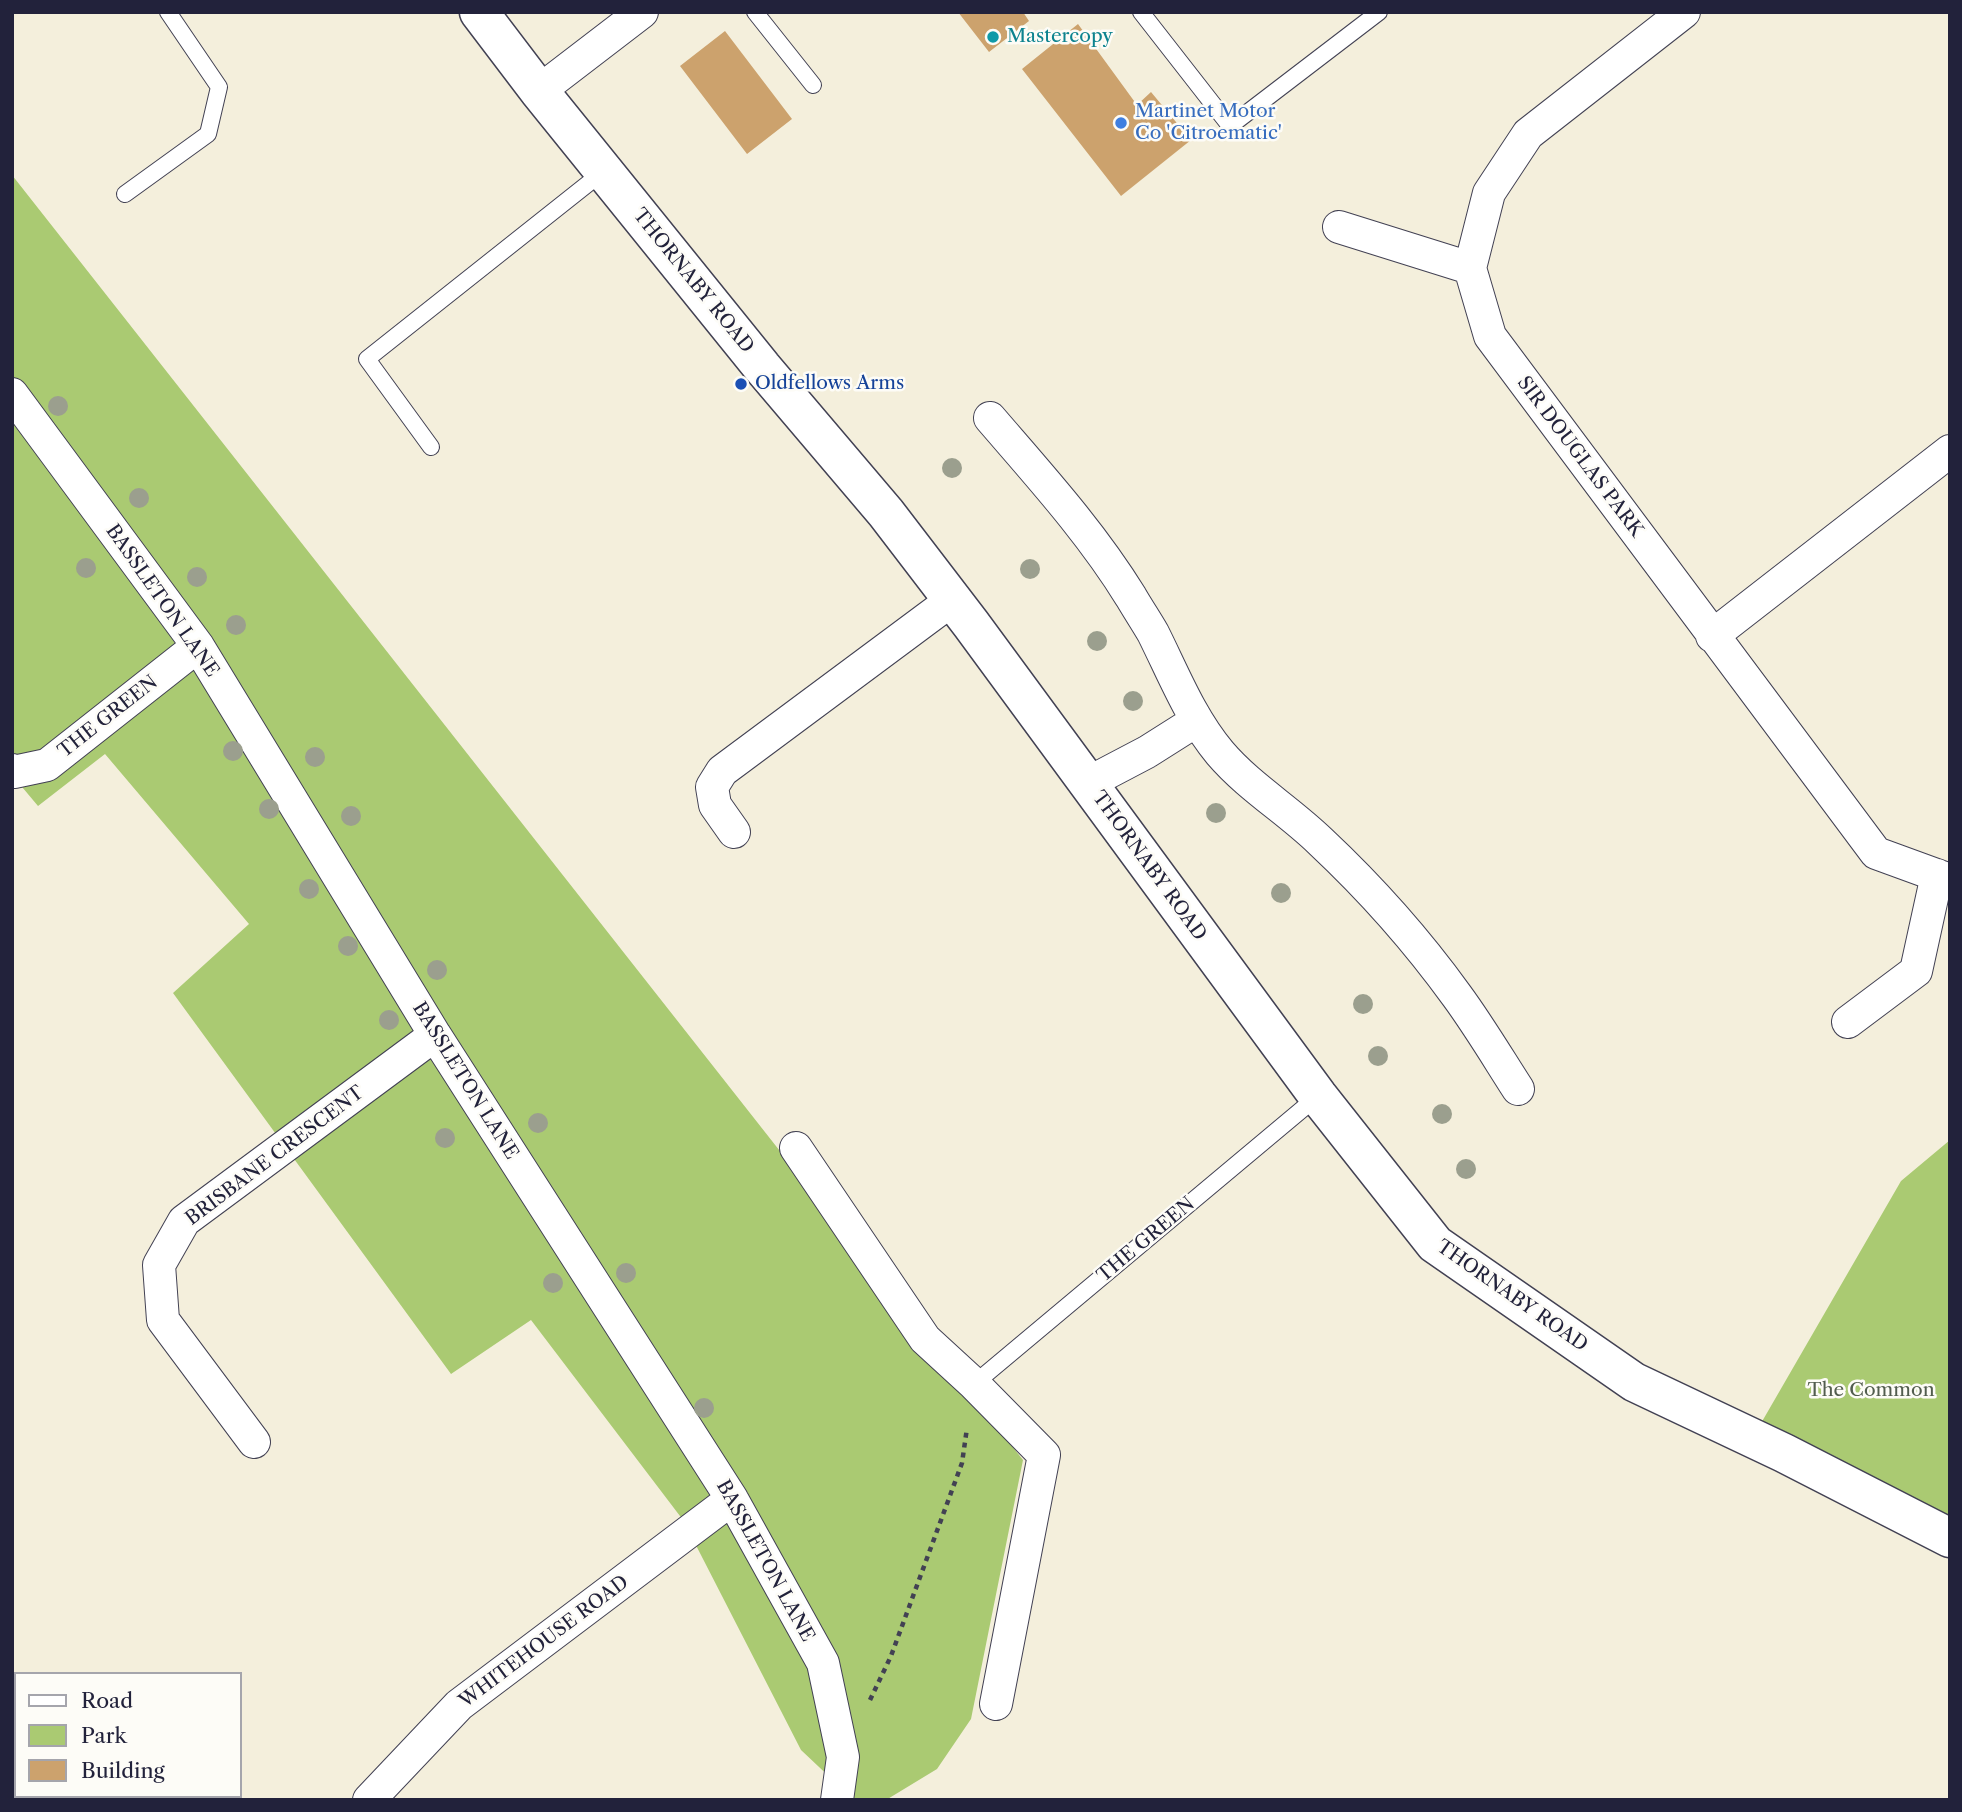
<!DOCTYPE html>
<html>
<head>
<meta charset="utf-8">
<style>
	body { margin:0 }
	#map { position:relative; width:1962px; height:1812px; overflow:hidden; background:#f4efdc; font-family:"Libre Caslon Text",serif }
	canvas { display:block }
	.frame { position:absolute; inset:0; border:14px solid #22223b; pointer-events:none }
	.legend { position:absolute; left:14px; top:1672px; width:228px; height:126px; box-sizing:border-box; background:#fdfcf7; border:2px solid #a5a5ac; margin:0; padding:9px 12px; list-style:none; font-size:21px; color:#22223b }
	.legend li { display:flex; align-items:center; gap:14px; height:35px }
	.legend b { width:35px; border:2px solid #a5a5ac }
</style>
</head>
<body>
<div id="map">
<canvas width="1962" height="1812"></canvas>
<div class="frame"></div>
<ul class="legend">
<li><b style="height:9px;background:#fff"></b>Road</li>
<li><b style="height:19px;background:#aaca72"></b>Park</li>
<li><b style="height:19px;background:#cca26d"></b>Building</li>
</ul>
</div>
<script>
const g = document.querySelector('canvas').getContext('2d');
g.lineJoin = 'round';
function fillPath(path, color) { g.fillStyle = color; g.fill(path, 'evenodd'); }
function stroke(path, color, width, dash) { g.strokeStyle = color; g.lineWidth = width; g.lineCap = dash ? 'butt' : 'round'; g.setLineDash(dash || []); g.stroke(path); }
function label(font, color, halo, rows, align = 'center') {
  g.font = font + ' "Libre Caslon Text",serif'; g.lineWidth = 5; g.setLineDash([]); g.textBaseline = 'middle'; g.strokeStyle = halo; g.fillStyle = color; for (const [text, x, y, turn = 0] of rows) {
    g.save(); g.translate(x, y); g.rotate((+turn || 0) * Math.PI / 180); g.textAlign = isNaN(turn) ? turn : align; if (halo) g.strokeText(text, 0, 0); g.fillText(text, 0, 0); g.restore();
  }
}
fillPath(new Path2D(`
	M12,175l1011,1285 -52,259 -34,50 -51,31h-32l-53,-50 -118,-230 -152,-200 -80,54 -278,-381 76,-69 -144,-170 -67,52 -26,-31z
	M1950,1140v376l-190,-91 141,-244z`), '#aaca72');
fillPath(new Path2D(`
	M12,1698l4,4v94h99l-1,4h-102z`), '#87ae64');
fillPath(new Path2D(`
	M958,12h65l6,9 -40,31z
	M1078,24l59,81 14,-13 40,48 -70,56 -99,-127z
	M725,31l67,88 -45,35 -67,-88z`), '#cca26d');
const service = new Path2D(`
	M755,12l58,73
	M1141,12l89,114 149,-114
	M125,194l83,-60 11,-47 -51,-75
	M431,447l-64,-88 237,-188
	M974,1384l344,-288`);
const minor = new Path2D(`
	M1684,12l-156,122 -39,59 -19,75 20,68 386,517 74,27
	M539,91l103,-79
	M1339,227l131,41
	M12,394l186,252 237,389 297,464 91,164 20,94 -6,43
	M990,418c49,57 101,114 141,179 7,12 15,24 22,36 21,42 37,84 67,120 29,34 68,57 100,88 48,45 98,101 137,155 22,30 41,62 61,93
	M1712,636l238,-185
	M12,770l2,2 33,-7 151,-119
	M1088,783l59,-31 49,-31
	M734,832l-19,-27 -3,-18 10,-16 230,-171
	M1848,1022l68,-51 21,-96
	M796,1148l129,191 49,45 70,71 -48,249
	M254,1442l-91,-122 -4,-55 25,-44 251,-186
	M369,1800l90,-95 273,-206`);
const tertiary = new Path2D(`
	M479,12l60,79 223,276 124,146 85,111 347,472 117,148 199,138 150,71 166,85`);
stroke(service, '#424153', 18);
stroke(minor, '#424153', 34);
stroke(tertiary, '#424153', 41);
stroke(new Path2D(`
	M870,1700l21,-44 71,-193 5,-35`), '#424153', 4.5, [5, 5]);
stroke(service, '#fff', 16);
stroke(minor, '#fff', 32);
stroke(tertiary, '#fff', 38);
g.fillStyle = '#9b9f8e';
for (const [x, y] of [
	[58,406],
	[952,468],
	[139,498],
	[86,568],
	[1030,569],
	[197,577],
	[236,625],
	[1097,641],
	[1133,701],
	[233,751],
	[315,757],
	[269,809],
	[1216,813],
	[351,816],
	[309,889],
	[1281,893],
	[348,946],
	[437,970],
	[1363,1004],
	[389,1020],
	[1378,1056],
	[1442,1114],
	[538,1123],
	[445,1138],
	[1466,1169],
	[626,1273],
	[553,1283],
	[704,1408]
]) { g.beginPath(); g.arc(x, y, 10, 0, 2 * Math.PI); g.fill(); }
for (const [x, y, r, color] of [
	[993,37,7,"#0f9aa8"],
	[1121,123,7,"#3f7fe0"],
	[741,384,7,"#1a4fb4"]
]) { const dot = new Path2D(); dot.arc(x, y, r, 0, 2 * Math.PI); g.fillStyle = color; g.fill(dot); stroke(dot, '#fdfcf7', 2.5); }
label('19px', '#0d838f', '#fdfcf7', [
	["Mastercopy",1007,37]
], 'left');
label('19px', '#366cbe', '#fdfcf7', [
	["Martinet Motor",1135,112],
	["Co 'Citroematic'",1135,134]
], 'left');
label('19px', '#22223b', '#fdfcf7', [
	["THORNABY ROAD",693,281,51],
	["SIR DOUGLAS PARK",1580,457,53],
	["BASSLETON LANE",162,601,55],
	["THE GREEN",108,717,-38],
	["THORNABY ROAD",1149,866,54],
	["BASSLETON LANE",465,1081,58],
	["BRISBANE CRESCENT",275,1156,-37],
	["THE GREEN",1146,1240,-40],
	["THORNABY ROAD",1512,1296,35],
	["BASSLETON LANE",765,1561,61],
	["WHITEHOUSE ROAD",544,1642,-37]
]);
label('19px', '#164399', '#fdfcf7', [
	["Oldfellows Arms",755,384]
], 'left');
label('19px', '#525d4e', '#fdfcf7', [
	["The Common",1871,1391]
]);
</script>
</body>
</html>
